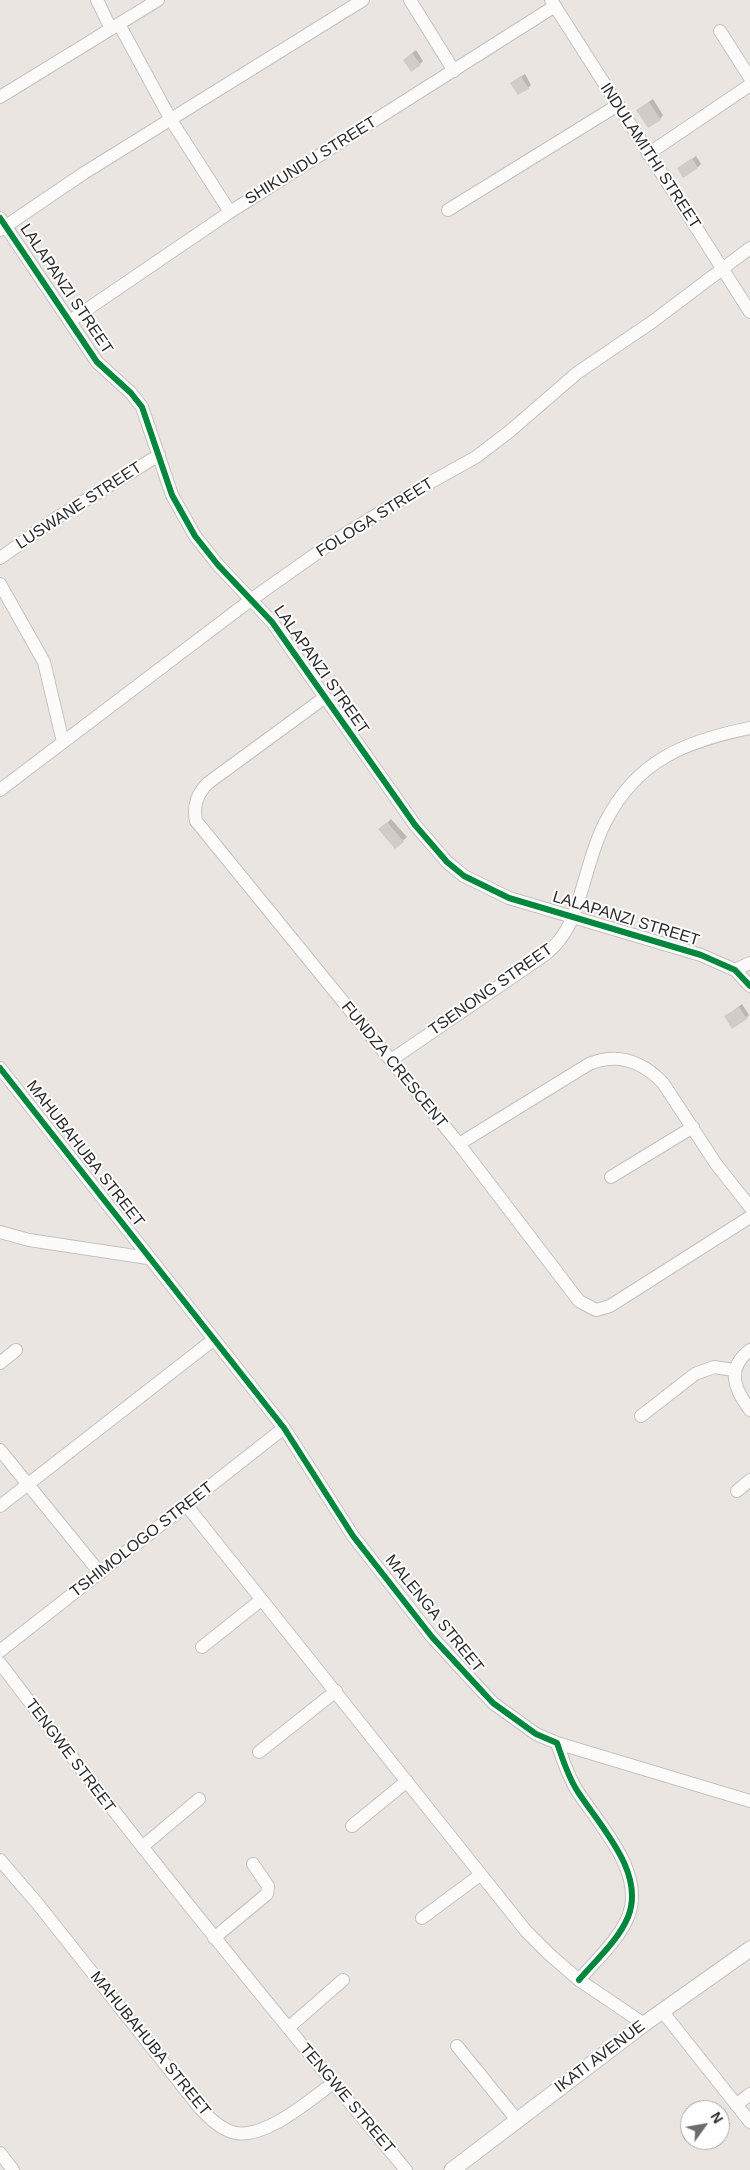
<!DOCTYPE html>
<html>
<head>
<meta charset="utf-8">
<style>
	body { margin:0 }
	#map { position:relative; width:750px; height:2170px; overflow:hidden; background:#eae5e0; font-family:Helvetica,sans-serif }
	canvas { display:block }
	.north { position:absolute; left:680px; top:2100px; width:50px; height:50px; box-sizing:border-box; background:#fff; border:1px solid #aaa; border-radius:50%; rotate:58deg; font-size:14px; font-weight:700; line-height:20px; text-align:center; color:#2b2b2b }
	.north::after { content:''; display:block; margin:auto; width:18px; height:22px; background:#6e6c6a; clip-path:polygon(50% 0,100% 100%,50% 72%,0 100%) }
</style>
</head>
<body>
<div id="map">
<canvas width="750" height="2170"></canvas>
<div class="north">N</div>
</div>
<script>
const g = document.querySelector('canvas').getContext('2d');
g.lineJoin = 'round';
function fillPath(path, color) { g.fillStyle = color; g.fill(path, 'evenodd'); }
function stroke(path, color, width, dash) { g.strokeStyle = color; g.lineWidth = width; g.lineCap = dash ? 'butt' : 'round'; g.setLineDash(dash || []); g.stroke(path); }
function label(font, color, halo, rows, align = 'center') {
  g.font = font + ' Helvetica,sans-serif'; g.lineWidth = 4; g.setLineDash([]); g.textBaseline = 'middle'; g.strokeStyle = halo; g.fillStyle = color; for (const [text, x, y, turn = 0] of rows) {
    g.save(); g.translate(x, y); g.rotate((+turn || 0) * Math.PI / 180); g.textAlign = isNaN(turn) ? turn : align; if (halo) g.strokeText(text, 0, 0); g.fillText(text, 0, 0); g.restore();
  }
}
fillPath(new Path2D(`
	M416,50l7,11 -3,3 -16,-4z
	M525,74l6,11 -3,3 -13,-8z
	M653,99l10,16 -3,4 -23,-9z
	M696,156l5,8 -3,3 -19,1z
	M391,819l16,18 -12,11 -15,-18z
	M742,1004l7,11 -3,3 -20,-2z`), '#0003');
fillPath(new Path2D(`
	M412,53l9,12 -10,7 -8,-12z
	M521,76l8,13 -11,6 -8,-12z
	M649,102l12,18 -13,8 -12,-18z
	M692,158l6,10 -15,10 -6,-10z
	M387,822l17,20 -9,7 -17,-20z
	M739,1007l8,12 -15,10 -8,-13z`), '#d0cdc9');
const minor = new Path2D(`
	M97,0l14,29
	M410,0l44,71
	M551,0l199,312
	M119,24l52,96 59,92
	M720,31l30,47
	M0,97l158,-97
	M648,154l102,-69
	M448,210l170,-105
	M0,218l97,144 34,31 11,14 30,88 23,41 23,29 54,57 143,203 32,37 17,14 45,22 192,57 34,15 15,16
	M0,230l84,-57 279,-173
	M70,321l160,-109 325,-206
	M0,558l55,-39 104,-64
	M0,584l44,78 19,80
	M324,698l-116,85c-11,11 -15,22 -12,38l263,323 120,157 17,9 14,-4 140,-89
	M0,790l252,-191 82,-58 81,-50 61,-34 34,-26 67,-58 75,-51 98,-74
	M735,970l15,-7
	M391,1060l155,-106c25,-21 30,-45 39,-75 6,-20 11,-40 21,-58 31,-61 80,-80 144,-93
	M0,1068l284,360 69,108 79,101 61,66 43,31 21,9c6,17 11,34 21,49 22,34 68,81 50,125 -10,24 -33,44 -49,63
	M459,1144l130,-80c29,-12 53,-3 74,19l53,81 34,43
	M611,1177l82,-50
	M0,1232l29,8 119,18
	M750,1350c-24,18 -16,39 0,60
	M0,1363l16,-13
	M641,1416l54,-42 19,-7 20,3
	M0,1450l100,123
	M737,1491l13,-11
	M0,1506l213,-166
	M187,1506l339,425 23,23 30,26 65,44
	M202,1647l59,-47
	M0,1651l284,-223
	M0,1663c131,173 267,341 406,507
	M557,1743l193,58
	M259,1752l77,-61
	M352,1826l55,-45
	M142,1847l57,-48
	M0,1860l37,43 162,204c9,10 20,21 33,25 30,10 78,-32 101,-49
	M422,1918l58,-43
	M214,1938l53,-44 1,-8 -15,-22
	M662,2011l88,111
	M288,2028l55,-48
	M457,2046l60,74
	M736,2105l14,-11
	M0,2153l13,17`);
const tertiary = new Path2D(`
	M452,2170l192,-146 106,-75`);
stroke(minor, '#c3c2c2', 14);
stroke(tertiary, '#c3c2c2', 17);
stroke(minor, '#fcfbfa', 12);
stroke(tertiary, '#fcfbfa', 15);
stroke(new Path2D(`
	M0,218l97,144 34,31 11,14 30,88 23,41 23,29 54,57 143,203 32,37 17,14 45,22 192,57 34,15 15,16
	M0,1068l284,360 69,108 79,101 61,66 43,31 21,9c6,17 11,34 21,49 22,34 68,81 50,125 -10,24 -33,44 -49,63`), '#00873e', 6);
label('16px', '#2b2b2b', '#fff', [
	["INDULAMITHI STREET",650,156,57],
	["SHIKUNDU STREET",311,161,-32],
	["LALAPANZI STREET",66,289,56],
	["LUSWANE STREET",79,506,-33],
	["FOLOGA STREET",375,518,-32],
	["LALAPANZI STREET",321,670,55],
	["LALAPANZI STREET",626,919,17],
	["TSENONG STREET",491,990,-35],
	["FUNDZA CRESCENT",394,1065,51],
	["MAHUBAHUBA STREET",85,1154,52],
	["TSHIMOLOGO STREET",142,1540,-38],
	["MALENGA STREET",434,1614,51],
	["TENGWE STREET",70,1756,53],
	["MAHUBAHUBA STREET",150,2044,51],
	["IKATI AVENUE",600,2057,-37],
	["TENGWE STREET",347,2099,50]
]);
</script>
</body>
</html>
